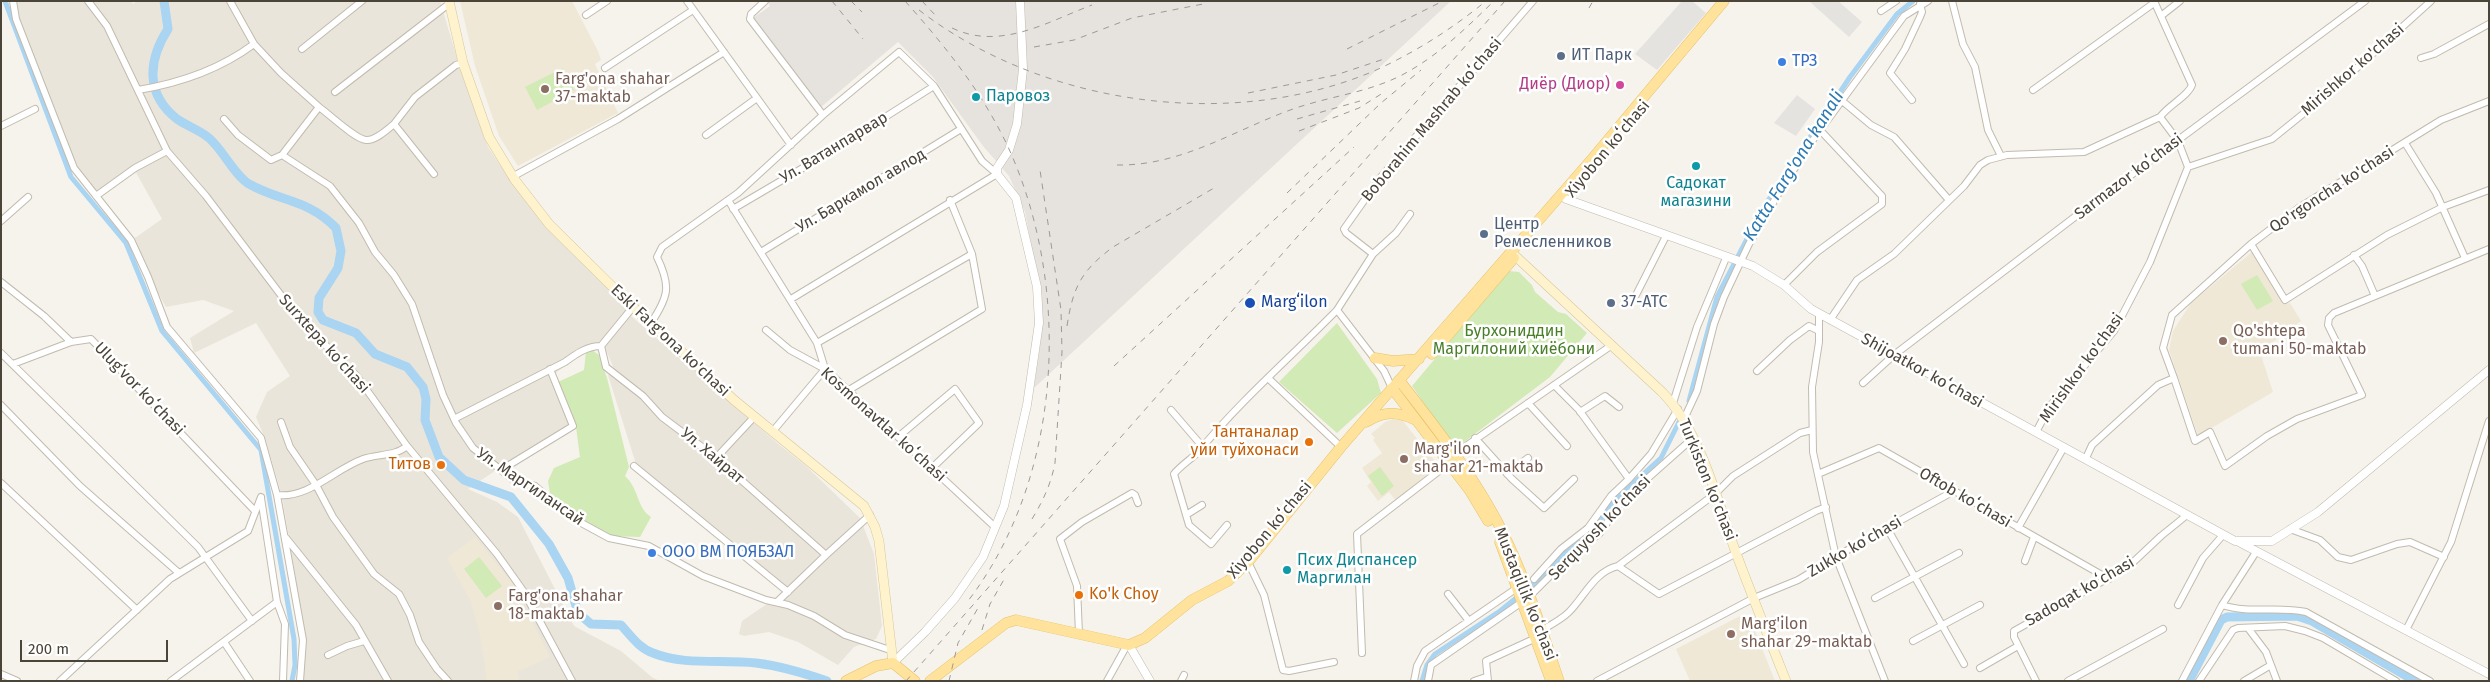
<!DOCTYPE html>
<html>
<head>
<meta charset="utf-8">
<style>
	body { margin:0 }
	#map { position:relative; width:2490px; height:682px; overflow:hidden; background:#f6f3ec; font-family:"Fira Sans",sans-serif }
	canvas { display:block }
	.frame { position:absolute; inset:0; border:2px solid #4b4439; pointer-events:none }
	.scale { position:absolute; left:20px; top:640px; width:148px; height:22px; box-sizing:border-box; border:2px solid #4b4439; border-top:0; padding-left:6px; font-size:15px; line-height:18px; white-space:nowrap; color:#4b4439; -webkit-text-stroke:4px #fff; paint-order:stroke }
</style>
</head>
<body>
<div id="map">
<canvas width="2490" height="682"></canvas>
<div class="frame"></div>
<div class="scale">200 m</div>
</div>
<script>
const g = document.querySelector('canvas').getContext('2d');
g.lineJoin = 'round';
function fillPath(path, color) { g.fillStyle = color; g.fill(path, 'evenodd'); }
function stroke(path, color, width, dash) { g.strokeStyle = color; g.lineWidth = width; g.lineCap = dash ? 'butt' : 'round'; g.setLineDash(dash || []); g.stroke(path); }
function label(font, color, halo, rows, align = 'center') {
  g.font = font + ' "Fira Sans",sans-serif'; g.lineWidth = 5; g.setLineDash([]); g.textBaseline = 'middle'; g.strokeStyle = halo; g.fillStyle = color; for (const [text, x, y, turn = 0] of rows) {
    g.save(); g.translate(x, y); g.rotate((+turn || 0) * Math.PI / 180); g.textAlign = isNaN(turn) ? turn : align; if (halo) g.strokeText(text, 0, 0); g.fillText(text, 0, 0); g.restore();
  }
}
fillPath(new Path2D(`
	M15,1h117l1,3 4,-3h303l20,67 28,79 6,9 19,27 116,124 -21,28 -54,39 21,53 -71,38 -36,24 29,13 21,15 56,109 47,25 32,27 7,3h-356l-8,-101 -14,-84 -16,-55 -10,-24 11,-25 23,-16 -34,-53 -62,30 -4,-15 44,-27 -31,-11 -37,7 -21,-37 -13,-30 30,-21 -28,-50 -37,28 -21,-32 -60,-147z
	M630,315l147,128 29,23 54,52 14,36 8,72 -6,13 -22,8 -16,18 -40,-23 -29,-10 -25,4 -5,-2 3,-13 44,-30 -61,-56 -89,-65 -1,-9 -27,-86 6,-6 -10,-24z`), '#eae5da');
fillPath(new Path2D(`
	M767,1h684l-417,387 6,-41 2,-46 -17,-89 -16,-36 -26,-30 -50,-69 -35,-35 -77,65 -68,-89 17,-12z`), '#e6e2dd');
fillPath(new Path2D(`
	M460,1h112l26,50 3,9 -6,4 23,49 -100,53 -19,-30 -24,-70z
	M2253,251l33,53 4,-1 11,18 -41,31 13,40 -75,44 -29,-86 4,-19 18,-28z
	M1394,419l9,2 35,44 -42,36 -7,-9 -11,9 -11,-15 4,-4 -9,-14 20,-15 -9,-13 2,-2 -4,-4 14,-12z
	M475,537l39,48 36,72 -33,15 3,9h-33l-7,-46 -9,-33 -24,-44z
	M1744,614l2,5 4,-1 25,63h-85l-14,-32z`), '#efe8d6');
fillPath(new Path2D(`
	M563,68l11,22 -37,20 -12,-23z
	M1509,271l10,1 13,13 3,7 23,20 8,2 21,19 -37,44 -95,72 -43,-63z
	M2257,275l16,26 -16,9 -16,-26z
	M1337,323l40,56 4,14 -44,40 -58,-51z
	M592,350l7,5 8,23 22,89 -4,9c15,14 11,31 26,41l-11,20 -29,-1 -33,-17 -28,-25 -2,-13 6,-13 26,-11 -4,-30 -18,-45 26,-12 2,-19z
	M1380,467l14,19 -12,10 -14,-20z
	M479,557l23,29 -16,12 -22,-29z`), '#d2eab5');
fillPath(new Path2D(`
	M1682,1h10l14,12 -49,57 -22,-16z
	M1809,1h29l24,21 -13,15z
	M1797,95l18,14 -19,27 -22,-13z`), '#e5e3e0');
stroke(new Path2D(`
	M5,1l66,176 55,66 36,88 99,119 33,189 1,26 -3,16
	M1689,401l28,-104 45,-87 88,-133 47,-63 16,-13
	M1527,590l35,-34 26,-20 29,-38 44,-40 20,-40
	M1422,681l5,-16 8,-11 65,-43 20,-16`), '#a9d4f2', 5);
stroke(new Path2D(`
	M164,1l4,28c-20,31 -23,65 9,90 10,7 23,11 32,19 14,12 26,38 40,46 32,18 59,15 87,44l5,23 -3,17 -19,30 -1,14 5,8 33,13 19,21 32,13 16,20 3,12 -1,21 14,37 25,23 47,17 38,47 19,34 10,35 13,11 30,1c10,11 18,23 32,28 32,13 69,6 103,10 24,3 48,10 71,18
	M2189,681l32,-61 6,-3 70,-1 15,5 103,60`), '#a9d4f2', 9);
const minor = new Path2D(`
	M13,1l3,18 58,149 57,72 17,37 19,50 94,111 16,57 26,145 -3,41
	M88,1l19,25 60,125 39,45 93,123 57,56 51,71 90,108 27,38 48,89
	M230,1l24,43 27,29 38,34
	M687,1l104,144
	M765,1l-14,13 -1,5 73,96
	M1952,1l11,43 12,23 13,63 13,26
	M2154,1l38,84c-4,11 -23,20 -32,32
	M1881,11l15,-10
	M586,15l21,-14
	M2161,16l19,-15
	M302,49l60,-48
	M2421,58l13,-4 55,-30
	M605,68l88,-58
	M138,90c43,-7 81,-20 116,-46
	M2033,90l121,-87
	M335,92l115,-89
	M1841,100l30,25 23,12 55,63
	M1912,100l-22,-27 15,-24 15,-32 2,-5 -2,-8
	M224,119l14,16 33,25 11,-5 37,-48c10,7 36,32 47,33 9,1 21,-10 28,-16
	M1,126l34,-17
	M706,135l51,-37
	M2405,143l31,50 29,65
	M282,155l48,31 29,37 16,29 19,23 18,29 31,91 13,28 17,25 42,33 20,5 39,33 35,19 40,8 54,30 63,24 22,5 26,11 31,19 45,15
	M2188,167l84,-28 57,-46 102,-92
	M434,174l-40,-50 21,-27 41,-32 7,-2
	M512,177l106,-58 106,-67
	M96,196l39,-28 32,-17
	M728,200l89,143 8,26 -52,62
	M733,209l102,-60 99,-63
	M1,221l27,-24
	M2251,244l34,56 102,-65 56,-28 46,-17
	M761,252l200,-123
	M1373,254l23,-21 14,-19
	M2354,255l8,11 13,30
	M1,282l43,34 27,26
	M1784,285l33,-33 65,-48v-8l-62,-66
	M1636,295l30,-59
	M633,307l-32,39 5,21 37,29 19,21 52,39 112,99 44,-40
	M1337,310l36,-56 -27,-21 -2,-4 36,-51 153,-177
	M1819,314v28l-7,45 1,65 23,105 49,124
	M1830,320l27,-40 37,-26 70,-68 16,-21 8,-5 19,-5 77,-3 76,-35 18,24 10,26 -38,95 -36,69 -64,75 -14,26
	M651,323c18,-27 20,-37 6,-66l5,-10 76,-54 85,-78 76,-63 35,34 48,75 15,13 -206,125
	M766,330l24,20 35,19 170,158
	M817,343l155,-89
	M1,353l197,194 54,74
	M13,364l58,-22 20,-3 164,172
	M1757,371l33,-31 19,-14 10,5
	M2174,378l21,63 15,-9 15,34 42,-30 30,-17 65,-24 -34,-70 1,-7 5,-5 155,-64
	M1269,379l72,68
	M1863,383l31,-28 186,-142 285,-212
	M1554,385l25,25 50,69 22,-25 27,-45
	M849,390l133,-81 -10,-55 -22,-54
	M1528,403l39,43
	M1673,403l24,-76 29,-69
	M1,405l79,81 99,87
	M1171,410l31,36
	M1580,412l25,-16 14,11
	M454,419l111,-57c11,-8 22,-16 36,-16
	M1684,419l13,-28 17,-67 10,-27 25,-53 28,-48 33,-52 94,-128 24,-15
	M281,422l9,25 26,38 17,32 41,57 25,20 11,21 9,27 18,27 11,12
	M898,437l57,-48 24,34 -48,46
	M1475,438l37,41 32,29 30,-29
	M1453,455l159,-110
	M716,458l39,-42
	M2086,458l6,-13 66,-60 16,-7 -11,-30 9,-33 79,-71 49,-37 141,-87 48,-19
	M634,466l154,126
	M501,470l72,-44 -23,-57
	M1507,474l21,-16
	M1818,474l61,-26 230,131
	M1,483l136,127
	M277,495c31,4 58,-26 86,-36 14,-5 33,-3 44,-13
	M261,498l16,104 8,22 -2,57
	M1186,515l16,-10
	M1227,525l-16,19 -22,-19 -15,-51c7,-9 18,-15 26,-24 41,-50 91,-93 137,-140l47,61 8,17
	M1887,528l77,136
	M2018,528l46,-81
	M2290,529l30,11 18,17 13,3 46,-16 13,-2 34,15
	M286,538l70,87 32,56
	M2025,561l9,-24
	M1248,562l16,33 19,75 6,1 45,-9
	M1618,566l97,-72 18,-18 67,-43 12,-3
	M1534,579l27,-30 27,-21 23,-32 18,-17
	M1448,594l21,27
	M1529,597l43,-43 28,-21 21,-31 72,-64
	M1875,598l84,-45
	M778,601l48,-46
	M2178,605l25,-47 20,-23
	M2222,605c27,9 56,1 84,7l124,69
	M2248,628l18,24 11,29
	M1542,630c9,-5 20,-11 27,-18 15,-15 26,-41 49,-46l41,28 157,-83 10,-4
	M2406,630l45,-88 38,-121
	M1079,634l-2,-48 -17,-47 22,-17 50,-29 3,2 3,8
	M1913,641l67,-36
	M224,642l26,39
	M1362,653l-5,-119 91,-70
	M328,655l19,-9 17,-5
	M1980,668l38,-22
	M1,674l16,7
	M60,681l110,-102 78,-48 13,-34
	M171,681l106,-79
	M1107,681l20,-36
	M1181,681l3,-6
	M1414,681l3,-15 8,-15 92,-63
	M1428,681l3,-16 91,-63
	M1474,681l12,-4
	M1488,681l-2,-20 50,-23
	M1597,681l157,-83 44,-18 63,-38 93,-51
	M2036,681l-22,-44v-6l114,-64 33,-31 26,-21
	M2068,681l95,-52
	M2182,681l40,-76 34,-53
	M2199,681l34,-51 5,-2 47,-2 20,5 18,7 73,43
	M2244,681l27,-16`);
const tertiary = new Path2D(`
	M1566,199l187,67 31,19 27,24 424,232h37l46,-29 171,-142
	M2237,541l252,133
	M1129,645l21,36
	M893,663l32,-31 30,-34 28,-41 21,-51 23,-101 12,-82 -2,-36 -21,-89 -19,-24v-6l12,-18 8,-26 6,-55 -3,-68`);
const secondary = new Path2D(`
	M449,1l14,62 26,74 26,43 34,44 84,83 101,93 130,106 11,21 4,14 14,122
	M1511,252l151,140c39,40 55,108 74,161 16,43 33,85 50,128`);
const primary = new Path2D(`
	M1432,354l82,-96
	M1375,358l18,3 26,-2
	M1399,380c36,46 77,99 103,151 24,48 40,100 57,150
	M1392,388l78,103 18,30
	M1366,422c18,-11 31,-11 50,-2
	M1500,542l51,139
	M846,681l30,-15 17,-3 22,18
	M930,681l76,-58 10,-3 113,25 16,-7 47,-38 36,-19 20,-19 93,-115 251,-288 132,-158`);
stroke(minor, '#c2bbae', 8);
stroke(tertiary, '#c2bbae', 9);
stroke(secondary, '#d6c79b', 10);
stroke(primary, '#e6c16a', 11);
stroke(minor, '#fff', 6);
stroke(tertiary, '#fff', 8);
stroke(secondary, '#fff3cd', 9);
stroke(primary, '#ffe39c', 10);
stroke(new Path2D(`
	M832,1l31,38
	M851,1l11,11
	M905,1c41,46 78,92 104,148 63,140 54,328 -41,452
	M922,1l15,16
	M1589,8l4,-7
	M919,10c123,95 311,122 455,61 40,-18 78,-42 112,-70
	M952,28c48,23 95,-6 140,-23
	M1034,47l40,-7 58,-22 71,-14
	M1347,49l96,-48
	M1248,93l88,-18 48,-16
	M1297,119l63,-18
	M1299,131l60,-23 27,-17
	M1117,165c65,1 117,-35 176,-56 37,-13 74,-16 109,-34 36,-19 63,-46 92,-74
	M1287,193l94,-90 40,-33
	M1067,326c6,-39 14,-55 46,-79l101,-59
	M1114,366l240,-219
	M1032,519c11,-18 19,-35 23,-56l7,-111 -1,-42 -21,-140
	M982,630l8,-26 16,-28
	M906,681l599,-680
	M949,681l9,-38 20,-35`), '#9a9a9a', 1, [6, 6]);
for (const [x, y, r, color] of [
	[1561,56,5,"#5c6f8a"],
	[1782,62,5,"#3f7fe0"],
	[1620,85,5,"#d1479c"],
	[545,89,5,"#8d6e63"],
	[976,97,5,"#0f9aa8"],
	[1696,166,5,"#0f9aa8"],
	[1484,234,5,"#5c6f8a"],
	[1250,303,6,"#1a4fb4"],
	[1611,303,5,"#5c6f8a"],
	[2223,341,5,"#8d6e63"],
	[1309,442,5,"#e8710a"],
	[1404,459,5,"#8d6e63"],
	[441,465,5,"#e8710a"],
	[652,553,5,"#3f7fe0"],
	[1287,570,5,"#0f9aa8"],
	[1079,595,5,"#e8710a"],
	[498,606,5,"#8d6e63"],
	[1731,634,5,"#8d6e63"]
]) { const dot = new Path2D(); dot.arc(x, y, r, 0, 2 * Math.PI); g.fillStyle = color; g.fill(dot); stroke(dot, '#fff', 2); }
label('16px', '#4e5e75', '#fff', [
	["ИТ Парк",1571,56],
	["Центр",1494,225],
	["Ремесленников",1494,243],
	["37-АТС",1621,303]
], 'left');
label('16px', '#366cbe', '#fff', [
	["ТРЗ",1792,62],
	["ООО ВМ ПОЯБЗАЛ",662,553]
], 'left');
label('16px', '#4b4439', '#fff', [
	["Mirishkor ko'chasi",2353,70,-41],
	["Boborahim Mashrab koʻchasi",1432,120,-50],
	["Ул. Ватанпарвар",834,148,-31],
	["Xiyobon koʻchasi",1608,149,-50],
	["Sarmazor koʻchasi",2129,177,-37],
	["Qo'rgoncha ko'chasi",2332,190,-33],
	["Ул. Баркамол авлод",861,191,-31],
	["Eski Farg'ona ko'chasi",670,341,43],
	["Surxtepa koʻchasi",324,344,48],
	["Mirishkor ko'chasi",2082,368,-54],
	["Shijoatkor koʻchasi",1922,371,29],
	["Ulugʻvor koʻchasi",139,389,46],
	["Kosmonavtlar koʻchasi",883,425,42],
	["Ул. Хайрат",712,456,40],
	["Turkiston ko’chasi",1707,480,68],
	["Ул. Маргилансай",530,487,34],
	["Oftob koʻchasi",1965,498,30],
	["Serquyosh koʻchasi",1600,528,-46],
	["Xiyobon koʻchasi",1270,530,-50],
	["Zukko koʻchasi",1855,547,-30],
	["Sadoqat koʻchasi",2080,592,-30],
	["Mustaqillik koʻchasi",1525,594,68]
]);
label('16px', '#785e54', '#fff', [
	["Farg'ona shahar",555,80],
	["37-maktab",555,98],
	["Qo'shtepa",2233,332],
	["tumani 50-maktab",2233,350],
	["Marg'ilon",1414,450],
	["shahar 21-maktab",1414,468],
	["Farg'ona shahar",508,597],
	["18-maktab",508,615],
	["Marg'ilon",1741,625],
	["shahar 29-maktab",1741,643]
], 'left');
label('16px', '#b23c85', '#fff', [
	["Диёр (Диор)",1610,85]
], 'right');
label('16px', '#0d838f', '#fff', [
	["Паровоз",986,97],
	["Садокат",1696,184,"center"],
	["магазини",1696,202,"center"],
	["Псих Диспансер",1297,561],
	["Маргилан",1297,579]
], 'left');
label('16px', '#164399', '#fff', [
	["Margʻilon",1261,303]
], 'left');
label('16px', '#4a7f2a', '#fff', [
	["Бурхониддин",1514,332],
	["Маргилоний хиёбони",1514,350]
]);
label('16px', '#c56008', '#fff', [
	["Тантаналар",1299,433],
	["уйи туйхонаси",1299,451],
	["Титов",431,465],
	["Ko'k Choy",1089,595,"left"]
], 'right');
label('italic 18px', '#2e7ab2', '#fff', [
	["Katta Farg'ona kanali",1794,166,-58]
]);
</script>
</body>
</html>
